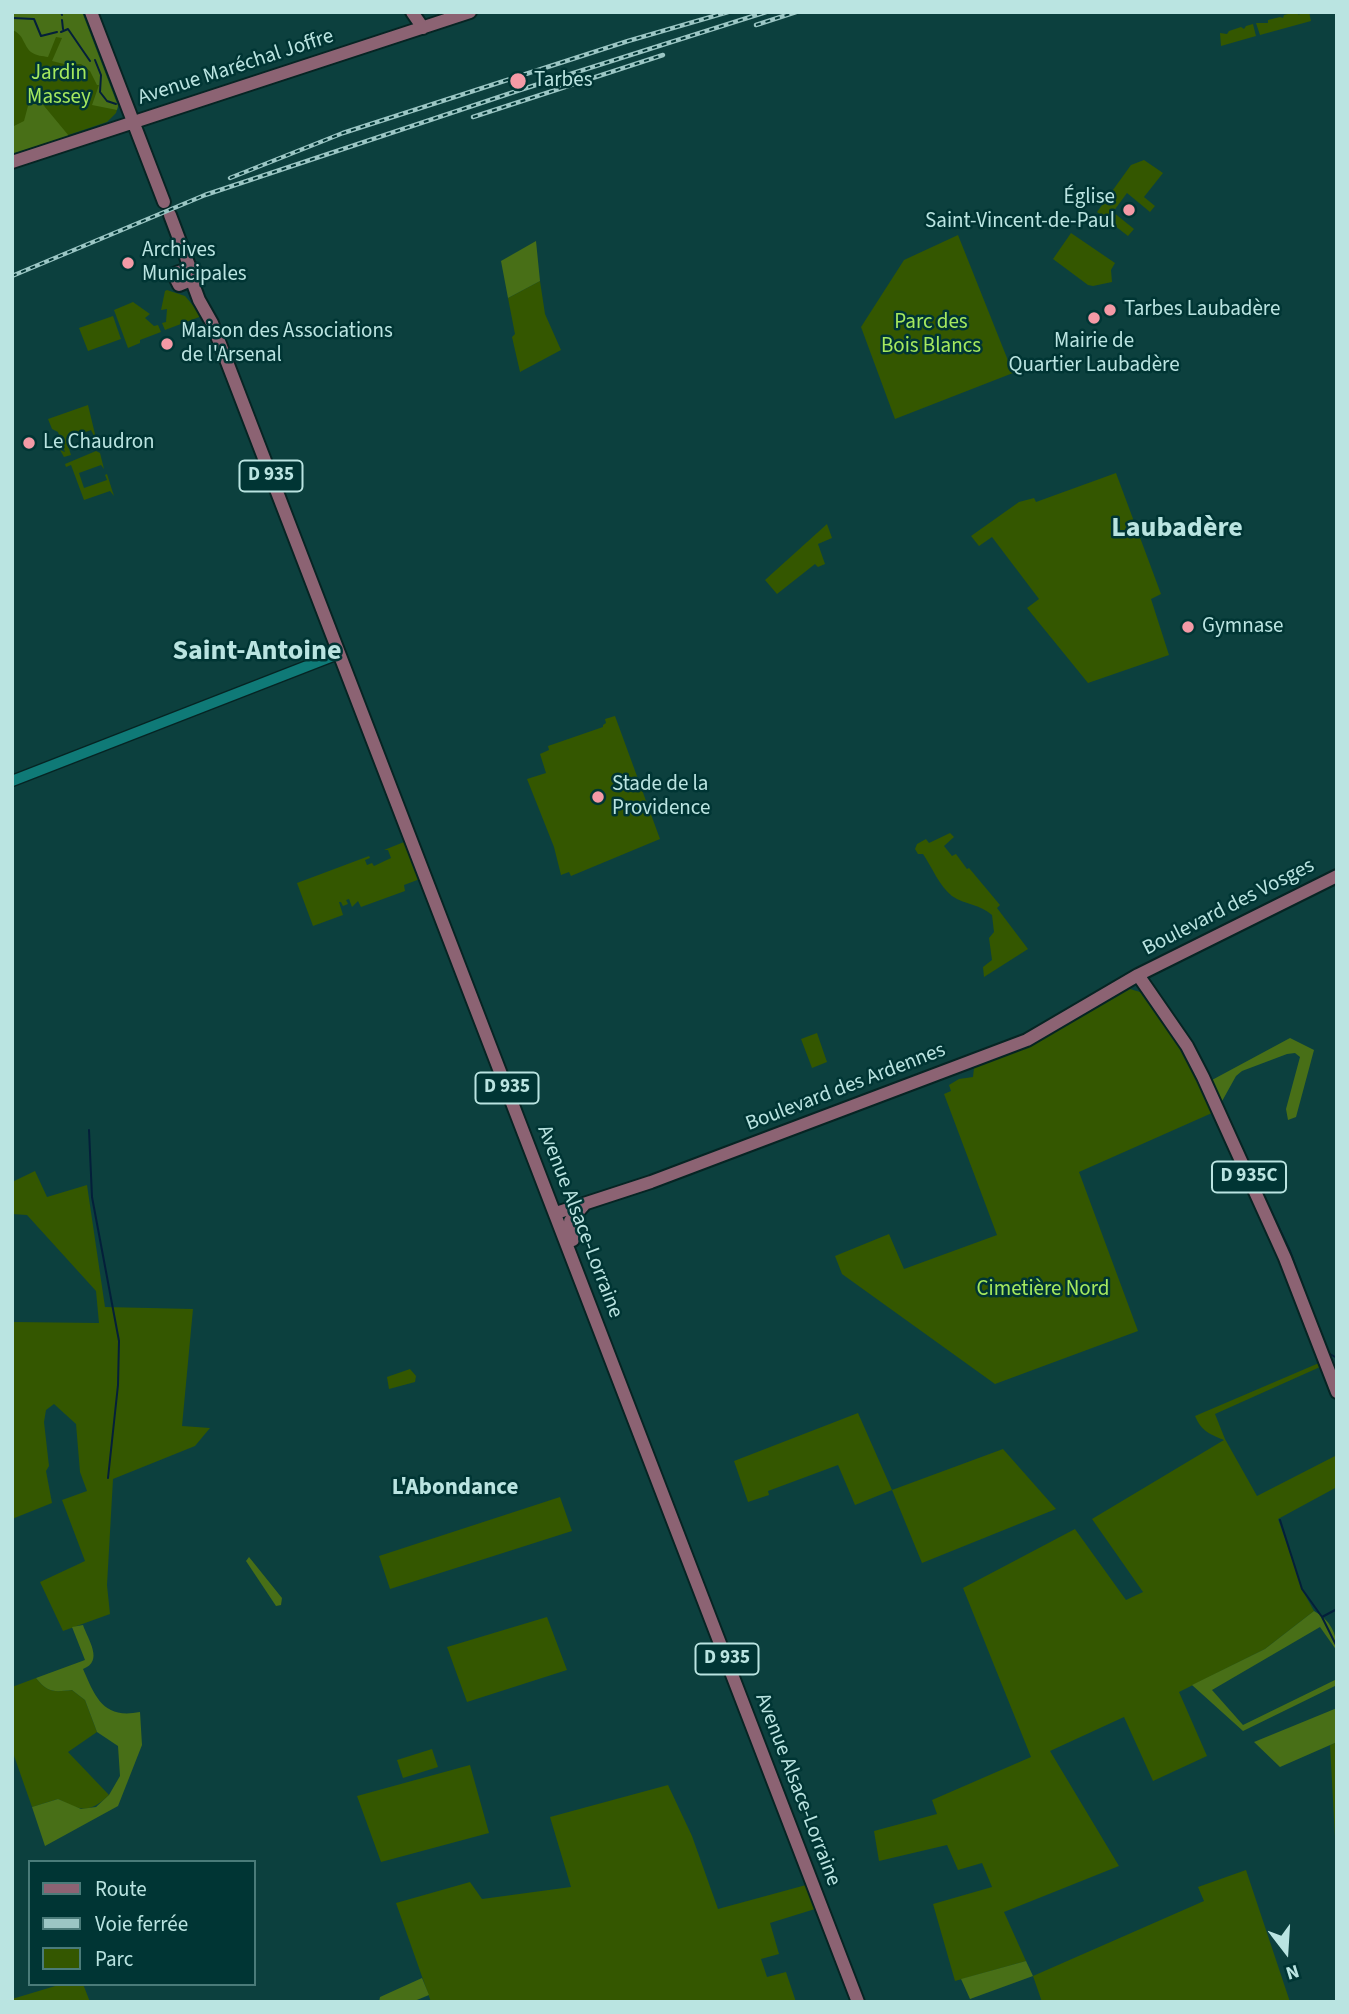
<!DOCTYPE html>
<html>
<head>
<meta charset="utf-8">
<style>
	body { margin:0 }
	#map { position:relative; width:1349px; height:2014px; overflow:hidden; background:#0c403e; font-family:"Source Sans 3",sans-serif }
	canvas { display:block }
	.frame { position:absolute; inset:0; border:14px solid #bae4e1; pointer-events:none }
	.legend { position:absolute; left:28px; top:1860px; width:228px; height:126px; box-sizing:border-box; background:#003534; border:2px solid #4a7b79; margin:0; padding:9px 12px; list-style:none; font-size:21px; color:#bae4e1 }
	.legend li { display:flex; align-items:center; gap:14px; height:35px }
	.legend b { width:35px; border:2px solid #4a7b79 }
	.north { position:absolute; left:1251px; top:1916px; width:70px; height:70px; -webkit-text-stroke:5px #003534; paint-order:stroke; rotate:163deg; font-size:19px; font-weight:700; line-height:28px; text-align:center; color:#bae4e1 }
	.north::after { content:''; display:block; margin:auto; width:24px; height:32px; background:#bae4e1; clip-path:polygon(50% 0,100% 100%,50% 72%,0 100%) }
</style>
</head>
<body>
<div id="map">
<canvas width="1349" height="2014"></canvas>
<div class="frame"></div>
<ul class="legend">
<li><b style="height:9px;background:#8c6373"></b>Route</li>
<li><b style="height:9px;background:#9bc6c4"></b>Voie ferrée</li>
<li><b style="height:19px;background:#345700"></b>Parc</li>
</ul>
<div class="north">N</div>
</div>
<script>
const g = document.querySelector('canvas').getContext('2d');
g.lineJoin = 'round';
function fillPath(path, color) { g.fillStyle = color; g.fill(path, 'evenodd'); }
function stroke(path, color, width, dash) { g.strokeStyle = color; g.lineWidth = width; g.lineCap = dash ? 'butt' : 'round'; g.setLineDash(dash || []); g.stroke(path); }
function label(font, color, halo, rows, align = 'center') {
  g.font = font + ' "Source Sans 3",sans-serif'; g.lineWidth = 5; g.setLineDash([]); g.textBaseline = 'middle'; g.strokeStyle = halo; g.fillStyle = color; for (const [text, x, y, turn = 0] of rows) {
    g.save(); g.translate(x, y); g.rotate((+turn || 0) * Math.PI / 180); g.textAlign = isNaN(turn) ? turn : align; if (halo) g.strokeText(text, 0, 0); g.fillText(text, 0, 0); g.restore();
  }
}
fillPath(new Path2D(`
	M12,12h70l36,94 -2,7 -9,9 -95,32z
	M1296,12l3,3 2,-3h8l2,9 -51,14 -4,-12h12v-3l12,-3 3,1 1,-3z
	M1253,24l3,12 -35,10 -1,-13 7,1 2,-3 12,-4 3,2 2,-3z
	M1144,160l19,13 -19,24 11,9 -5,6 -23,-19 -14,19 21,17 -6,7 -31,-24 34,-47z
	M1071,233l44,30 -4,7 1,12 -19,4 -5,-1 -35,-26z
	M958,235l55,138 -118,46 -34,-92 43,-67z
	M540,281l5,33 16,36 -41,22 -8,-35 3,-3 -7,-36z
	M167,290l18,6 17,20 -37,14 -3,-7 4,-1 1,-13 -6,1 4,-19z
	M133,302l17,12 -5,4 9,8 4,-1 3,7 -21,8v3l-12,5 -14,-38z
	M113,316l8,23 -33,12 -9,-23z
	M88,405l7,29 -1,2 -3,-6 -25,9 5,16 -7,2 -4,-7 5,2 -7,-20 -6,-3 -4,-10z
	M96,451l4,2 4,16 -3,-4 -22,8 5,15 23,-8 -2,-5 2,-1 7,22 -4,-5 -26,9 -13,-35 -5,2 -1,-3z
	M1116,473l45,121 -10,5 18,56 -81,28 -61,-75 12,-9 -47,-62 -13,9 -8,-10 48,-34 15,-4 2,4z
	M827,524l5,14 -14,6 7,20 -7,3 -3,-3 -38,30 -12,-14z
	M615,716l45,123 -89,37 -2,-4 -8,3 -7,-28 -27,-68 19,-6 -6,-19 9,-4 -1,-4 55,-19v-2l3,-2 -1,-4z
	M950,833l4,4 -10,9 8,10 4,-2 11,15 2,-1 31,37 -3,3 31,41 -44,28 -1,-10 9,-7 -3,-22 5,-6 -2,-17c-12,-11 -27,-10 -40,-19 -13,-10 -20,-29 -29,-42h-5l-3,-5 2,-5 9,-5 3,4z
	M404,842l16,37 -16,6 1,6 -44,16 -3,-6 -6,6 -3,-8 -3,1 2,4 -5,2 -2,-4h-2l4,13 -30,11 -16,-43 72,-27 1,2 -5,2 2,5 5,-2 2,3 17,-8 -3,-8h-4z
	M1130,989l10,3 45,63 27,58 -133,59 59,159 -143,53 -153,-110 -7,-18 54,-22 15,35 93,-34 -53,-141 7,-3 -2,-6 10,-6 14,-2 1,-9 55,-21z
	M817,1033l10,29 -15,6 -11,-29z
	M35,1171l12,26 40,-12 18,122 88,2 -11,117 28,2 -15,18 -82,33 -6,106 3,29 -47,17 -23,-49 45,-21 -23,-61 25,-9 -7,-19 -4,-48 -22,-20 -8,6 -2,12 5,44 -3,5 6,32 -40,16v-197l87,1 -3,-32 -69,-76 -15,-1v-32z
	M1319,1363l1,4 -105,47 10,25 32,57 80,-41v32l-59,32 26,74 10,18 -49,38 -86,43 28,64 -54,25 -29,-64 -74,34 69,115 -115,46 22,49 -71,20 -22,-77 59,-17 -10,-24 -24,7 -11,-25 -68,16 -5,-30 63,-17 -5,-14 99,-43 -68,-169 112,-59 51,71 17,-8 -51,-73 132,-79c-14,-6 -22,-8 -29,-24z
	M410,1369l6,7 -1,6 -26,7 -2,-12z
	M858,1413l34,77 111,-41 53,60 -134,54 -30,-73 -37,15 -17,-40 -70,26 1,4 -21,7 -14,-41z
	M560,1497l12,34 -182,58 -11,-33z
	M547,1617l20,53 -100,32 -20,-55z
	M36,1678c12,15 18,14 36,12l13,10 12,32 -29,20 41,43c-20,19 -28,16 -51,4l-26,8 -20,-57v-63z
	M1337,1742v132l-7,-129z
	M432,1749l6,18 -35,11 -6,-18z
	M470,1765l19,68 -108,29 -24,-66z
	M668,1785l24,51 26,73 88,-24 9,24 -45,14 9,31 -18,5 6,18 19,-5 10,30h-365l-35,-99 74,-21 12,17 89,-12 -21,-70z
	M1246,1870l44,132h-248l-9,-26 171,-75 -6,-14z
	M62,1984h21l7,18h-78v-3z`), '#345700');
fillPath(new Path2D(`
	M13,12h69l36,94 -1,4 -25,-5 7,-20h-2l-7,-14 -9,-7h-17l-12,-3 10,-23 -6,-1 -8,20c-5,-1 -12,-1 -17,-5 -8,-7 -7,-18 -19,-22z
	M33,95h2l34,41 -57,18v-27l12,-6 4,-15 4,-3z
	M536,241l4,40 -32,17 -7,-37z
	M1290,1038l24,12 -18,67 -8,3 -2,-11 14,-52 -5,-4 -8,1 -45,17 -6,5 -15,27 -9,-23z
	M249,1557l33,41 -1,7 -5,1 -30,-45z
	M1314,1611c16,9 23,22 23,40l-17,-24 -108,63 31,35 94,-46v6l-94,46 -51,-46 73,-36z
	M83,1625c5,15 21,36 0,44 13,30 21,50 57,43l2,33 -24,61 -73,40 -13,-39 26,-8 23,10 15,-2 13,-12 11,-19 -2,-30 -21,-14 -12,-32 -13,-10c-18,2 -24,3 -36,-12l49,-18 -13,-33z
	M1337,1708v34l-57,25 -26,-25z
	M1026,1961l7,15 -63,23 -9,-20z
	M422,1978l7,17 -17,7h-33l1,-5z`), '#486f17');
stroke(new Path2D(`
	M61,12l1,3
	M13,18l21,1 7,17 16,-4
	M62,20l1,9
	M61,32l7,-3 22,32
	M95,60l6,15 -1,17 7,9 9,3
	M89,1130l3,67 27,144 -1,44 -10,93
	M1259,1185l31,66 19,51
	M1328,1353l9,5
	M1280,1520l22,69 20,28
	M1337,1609l-15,8 15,30`), '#041f3a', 2);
const minor = new Path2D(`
	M12,781l326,-127`);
const major = new Path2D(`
	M91,12l73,190
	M412,12l11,16
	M12,162l458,-150
	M170,215l20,53
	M191,268l3,1 2,9 -17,7 -4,-8 1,-4z
	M192,281l7,19 13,23 646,1679
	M1138,975l49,71 16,31 82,181 52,134
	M556,1213l95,-31 376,-142 111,-65 199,-99
	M573,1240l-3,-19 14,-16`);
stroke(minor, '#062423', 13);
stroke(major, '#062423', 16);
stroke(minor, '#0f7a77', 10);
stroke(major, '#8c6373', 12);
const rail = new Path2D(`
	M756,25l40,-13
	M473,117l190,-62
	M230,178l113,-45 285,-92 100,-29
	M12,276l193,-81 315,-105 246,-78`);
stroke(rail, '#9bc6c4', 4.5);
stroke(rail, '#003534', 2, [5]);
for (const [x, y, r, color] of [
	[518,81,9,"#f49aa6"],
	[1129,210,7,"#f49aa6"],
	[128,263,7,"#f49aa6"],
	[1110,310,7,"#f49aa6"],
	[1094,318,7,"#f49aa6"],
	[167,344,7,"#f49aa6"],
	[29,443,7,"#f49aa6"],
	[1188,627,7,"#f49aa6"],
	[598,797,7,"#f49aa6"]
]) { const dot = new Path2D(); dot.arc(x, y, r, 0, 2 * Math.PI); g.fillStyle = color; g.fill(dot); stroke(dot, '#003534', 2.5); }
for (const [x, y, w] of [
	[271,476,63],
	[507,1088,63],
	[1249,1177,74],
	[727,1659,63]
]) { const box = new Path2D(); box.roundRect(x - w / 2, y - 15.5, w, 31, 5); g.fillStyle = '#003534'; g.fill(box); stroke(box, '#bae4e1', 2); }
label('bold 19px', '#bae4e1', null, [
	["D 935",271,476],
	["D 935",507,1088],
	["D 935C",1249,1177],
	["D 935",727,1659]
]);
label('21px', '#bae4e1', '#003534', [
	["Avenue Maréchal Joffre",236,68,-18],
	["Boulevard des Vosges",1229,908,-27],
	["Boulevard des Ardennes",846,1088,-21],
	["Avenue Alsace-Lorraine",579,1222,69],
	["Avenue Alsace-Lorraine",797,1790,69]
]);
label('21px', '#a5e95e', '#003534', [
	["Jardin",59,74],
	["Massey",59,98],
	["Parc des",931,323],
	["Bois Blancs",931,347],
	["Cimetière Nord",1043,1290]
]);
label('21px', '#bae4e1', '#003534', [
	["Tarbes",534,81],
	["Église",1115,198,"right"],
	["Saint-Vincent-de-Paul",1115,222,"right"],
	["Archives",142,251],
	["Municipales",142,275],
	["Tarbes Laubadère",1124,310],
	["Maison des Associations",181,332],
	["de l'Arsenal",181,356],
	["Mairie de",1094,342,"center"],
	["Quartier Laubadère",1094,366,"center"],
	["Le Chaudron",43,443],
	["Gymnase",1202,627],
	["Stade de la",612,785],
	["Providence",612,809]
], 'left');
label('bold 23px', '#bae4e1', '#003534', [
	["L'Abondance",455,1489]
]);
label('bold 28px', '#bae4e1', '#003534', [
	["Laubadère",1177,530],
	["Saint-Antoine",257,653]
]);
</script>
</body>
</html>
